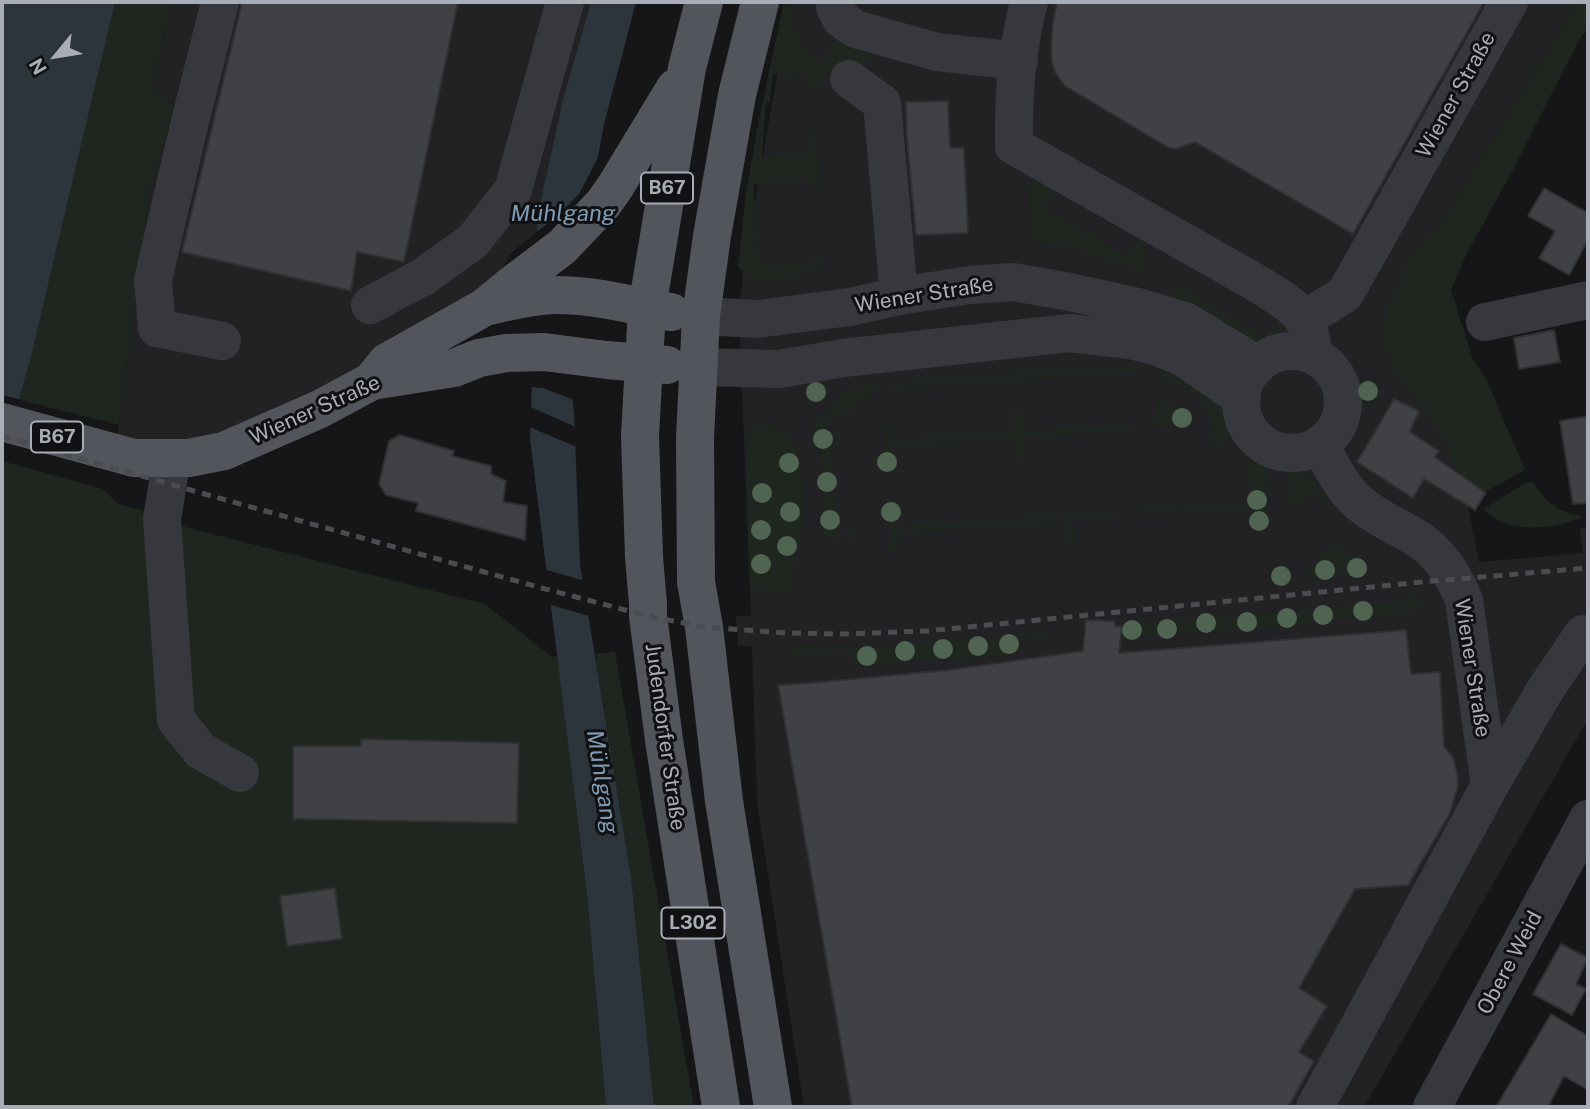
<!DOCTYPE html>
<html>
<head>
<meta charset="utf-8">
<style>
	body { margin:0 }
	#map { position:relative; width:1590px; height:1109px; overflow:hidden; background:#161618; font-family:"Public Sans",sans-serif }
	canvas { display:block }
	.frame { position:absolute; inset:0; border:4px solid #a8adb8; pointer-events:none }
	.north { position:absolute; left:21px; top:21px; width:70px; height:70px; -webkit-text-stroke:5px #111113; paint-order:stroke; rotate:240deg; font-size:19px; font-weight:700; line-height:28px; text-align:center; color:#a8adb8 }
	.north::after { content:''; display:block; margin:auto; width:24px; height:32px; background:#a8adb8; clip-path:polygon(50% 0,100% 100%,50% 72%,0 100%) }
</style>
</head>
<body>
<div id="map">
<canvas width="1590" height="1109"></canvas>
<div class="frame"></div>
<div class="north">N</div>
</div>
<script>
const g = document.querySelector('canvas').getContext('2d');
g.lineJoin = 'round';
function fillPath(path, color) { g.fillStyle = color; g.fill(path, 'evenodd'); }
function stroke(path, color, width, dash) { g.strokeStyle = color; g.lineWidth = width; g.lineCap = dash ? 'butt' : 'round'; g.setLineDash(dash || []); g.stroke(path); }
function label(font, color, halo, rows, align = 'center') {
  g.font = font + ' "Public Sans",sans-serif'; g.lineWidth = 6; g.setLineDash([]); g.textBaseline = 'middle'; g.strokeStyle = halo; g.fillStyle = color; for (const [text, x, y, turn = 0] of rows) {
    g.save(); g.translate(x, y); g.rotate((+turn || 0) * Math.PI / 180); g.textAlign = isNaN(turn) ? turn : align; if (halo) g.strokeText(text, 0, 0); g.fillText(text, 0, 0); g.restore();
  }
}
fillPath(new Path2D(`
	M172,2h419l-28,97 -25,114v18l-28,23 -25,53 -211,121 -162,24 7,-27 31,-237 26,-83 -24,-17z
	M790,2h788l-137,221 -21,39 59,300 104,-9 -3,-25 8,-1v192l-224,388h-560l-47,-304 -5,-157h-14l-2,-30h15l-12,-304 5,-49z`), '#222225');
fillPath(new Path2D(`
	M115,2h57l-20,86 24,17 -26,83 -31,237 -100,-25 11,-39z
	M784,2h4l4,24 11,21 20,15 13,-23 32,9 2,7 -6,10c-26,-3 -36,6 -51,27h-3l-3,-16 -34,-2 -3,28 -4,1 -4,55 48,-4 -1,-22 6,-1 5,64h-5l-3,-15 -58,4 2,72 6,8 13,3 11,-6 14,3 14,-3 3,-4 5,-1v9c-15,6 -44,20 -60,16 -9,-2 -17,-8 -24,-14l7,-67 13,-76z
	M1578,2h10v25l-8,11 -67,132 -47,85 -15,35 22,70 13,19 39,91 -58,32 -20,-57 -17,-29 -35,-45 -13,-34 2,-16 25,-63 32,-35z
	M1032,179l9,1 15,8 -12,23 33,16 50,30 14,-20 6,4 -3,31 -83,-28 -31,-3 1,-17 -3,-39z
	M1176,286l38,21 49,31 13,-15 1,-7 5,2 2,15 -2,8 -20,2 -16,-6 -45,-29 -31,-11z
	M1142,365l-1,5 -260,19 -13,6 -17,17 -21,2 -3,14 9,106h23l-1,5 -36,-1 1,-32 -3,-53 -8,-30 14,-10 22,-24 71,-9 153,-12z
	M1163,365l63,45 5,14 -2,12 -9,10h-7c-1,-8 1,-15 -1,-23 -6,-26 -28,-37 -51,-48z
	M1160,397l29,17 1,5 -3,6 -35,2z
	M1012,410h9l2,22 110,-9 -2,7 -108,7 1,23h-10l-1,-22 -120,8 -1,23h-8l2,-47 3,-1 3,19 120,-8z
	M760,423l10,3 8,8 10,-2c6,8 7,17 9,26 12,49 3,90 -9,138l-38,-9 -4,-131 6,-27z
	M1250,456l17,7 1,60 -5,5 -11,1 -1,-21 -115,6 1,-5 114,-7 -4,-43z
	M2,461l101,28 15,15 23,6 48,18 296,76 67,53 6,-1 29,238 19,213h-604z
	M1300,469l10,7 19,26 -2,2 -15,-14 -9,12 -7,5 -8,-5 1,-29z
	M1528,482l6,1c8,14 18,24 34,30 6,2 10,1 15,5 -11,2 -21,7 -32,8 -25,4 -50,1 -68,-17z
	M893,502l3,24 219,-15v7l-43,2 2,23h-6l-2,-23 -169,13 -1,21h-5l-4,-51z
	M1334,542l35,29 -67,7z
	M1418,593l4,16 -7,4 -294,26 1,-12 285,-27 2,-5z
	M1048,630v7l-30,1v17l-165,11 -3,-15 -56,5v-11l56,3 44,-2z
	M615,652l79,455h-40l-23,-231 -36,-222z`), '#1e261f');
fillPath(new Path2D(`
	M2,2h113l-85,359 -28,98z
	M591,2h45l-32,122 -39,214 9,75 6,152 51,311 23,231h-48l-19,-213 -57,-455 8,-226 25,-114z`), '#2c353c');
fillPath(new Path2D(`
	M603,148l-35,190 8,64 -4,-3 -29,-11 -14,-1 5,-153 23,-18 22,-22z
	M2,395l20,5 -18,62 -2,-1z
	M528,406l50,22 1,20 -52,-22z
	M543,569l43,12 6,36 -44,-13z`), '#161618');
const building = new Path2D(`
	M241,2h217l-54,260 -47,-10 -6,39 -169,-39 59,-245z
	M1057,2h427l-131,232 -158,-92 -19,7 -7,-1 -104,-62 -9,-12 -4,-11 -1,-14 2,-27z
	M948,101l2,47h14l4,85 -52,2 -9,-96 -1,-37z
	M1544,188l44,25v27l-19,35 -30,-17 16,-27 -27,-15z
	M1554,330l6,32 -41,7 -5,-31z
	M1394,399l25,12 -9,21 29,19 -4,6 51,36 -11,17 -51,-31 -11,19 -56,-36z
	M1588,416v87l-15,1 -13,-83z
	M400,435l54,16 -2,5 39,10v8l15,7 -3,21 24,4 -2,34 -109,-29 2,-8 -32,-8 -7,-11 10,-43z
	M1086,620l29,1v5l7,1 -3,26 287,-23 5,44 29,-2 4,75 9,10 4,15 1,14 -8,27 -42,72 -53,4 -56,99 28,18 -28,46 15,9 -26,46h-436l-74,-422 32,-2 139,-13 134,-19z
	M361,739l158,4 -2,80 -224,-4v-73h68z
	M335,888l7,51 -55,7 -7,-50z
	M1561,944l27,14 -12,26 10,5 -14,26 -39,-21z
	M1551,1014l37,22v54l-24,-14 -16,31h-52z`);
fillPath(building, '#404145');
stroke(building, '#303034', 2);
stroke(new Path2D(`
	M220,2l-32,128 -35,150 4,48 65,13
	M835,2v5l6,12 14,10 82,23 82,9
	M1029,2c-12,46 -16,96 -15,144l239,135c31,19 62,33 59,74
	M849,79l33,24 17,193
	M370,305l53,-28 50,-36 40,-51 52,-188
	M701,316l56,3 93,-12 49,-11 71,-11 43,-3 57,10 68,15 47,14 73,44
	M1305,319l40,-25 164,-292
	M1485,322l103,-22
	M1241 402a51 51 0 1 1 102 0a51 51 0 1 1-102 0Z
	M698,367l81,2 64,-11 226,-25 62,7 27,7 26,11 58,40
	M1320,444c8,16 19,38 31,51 17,19 42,29 64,42 23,14 39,38 49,63l26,185 55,-95 38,-56
	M172,458l-10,61 14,201 25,31 39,22
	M1315,1107l175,-322
	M1432,1107l156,-288`), '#37383d', 38);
stroke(new Path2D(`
	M704,2l-17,66 -40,240 -7,128 4,121 4,47v12l16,124 57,367
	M760,2l-23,93 -25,141 -11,80 -6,122 1,144 8,45 20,174 49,306
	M489,306c22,-5 46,-11 69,-11 38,0 76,11 113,17
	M374,378l13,-16 98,-55 28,-23 49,-37 41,-43 12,-17 60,-99
	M2,422l132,36h55l35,-7 96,-42 52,-28 82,-13 25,-10 27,-5 38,-1 63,8 60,5`), '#53555c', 38);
stroke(new Path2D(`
	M2,436l206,59 330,92 110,29 56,11 82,6 59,1 82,-3 495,-49 166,-14`), '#4a4c52', 5, [9, 7]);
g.fillStyle = '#506452';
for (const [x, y] of [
	[1368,391],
	[816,392],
	[1182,418],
	[823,439],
	[887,462],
	[789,463],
	[827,482],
	[762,493],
	[1257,500],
	[790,512],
	[891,512],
	[830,520],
	[1259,521],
	[761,530],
	[787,546],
	[761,564],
	[1357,568],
	[1325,570],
	[1281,576],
	[1363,611],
	[1323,615],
	[1287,618],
	[1247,622],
	[1206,623],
	[1167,629],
	[1132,630],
	[1009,644],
	[978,646],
	[943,649],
	[905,651],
	[867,656]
]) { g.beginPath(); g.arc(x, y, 10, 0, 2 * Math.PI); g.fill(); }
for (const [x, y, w] of [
	[667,188,52],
	[57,437,52],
	[693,923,63]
]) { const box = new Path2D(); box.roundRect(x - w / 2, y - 15.5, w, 31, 5); g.fillStyle = '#111113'; g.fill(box); stroke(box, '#a8adb8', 2); }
label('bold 19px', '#a8adb8', null, [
	["B67",667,188],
	["B67",57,437],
	["L302",693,923]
]);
label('21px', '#a8adb8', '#111113', [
	["Wiener Straße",1456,95,-61],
	["Wiener Straße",924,295,-9],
	["Wiener Straße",315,410,-24],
	["Wiener Straße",1472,668,81],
	["Judendorfer Straße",665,737,82],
	["Obere Weid",1510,963,-62]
]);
label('italic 23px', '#7f9bb3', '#111113', [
	["Mühlgang",563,214],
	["Mühlgang",602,782,81]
]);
</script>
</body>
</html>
